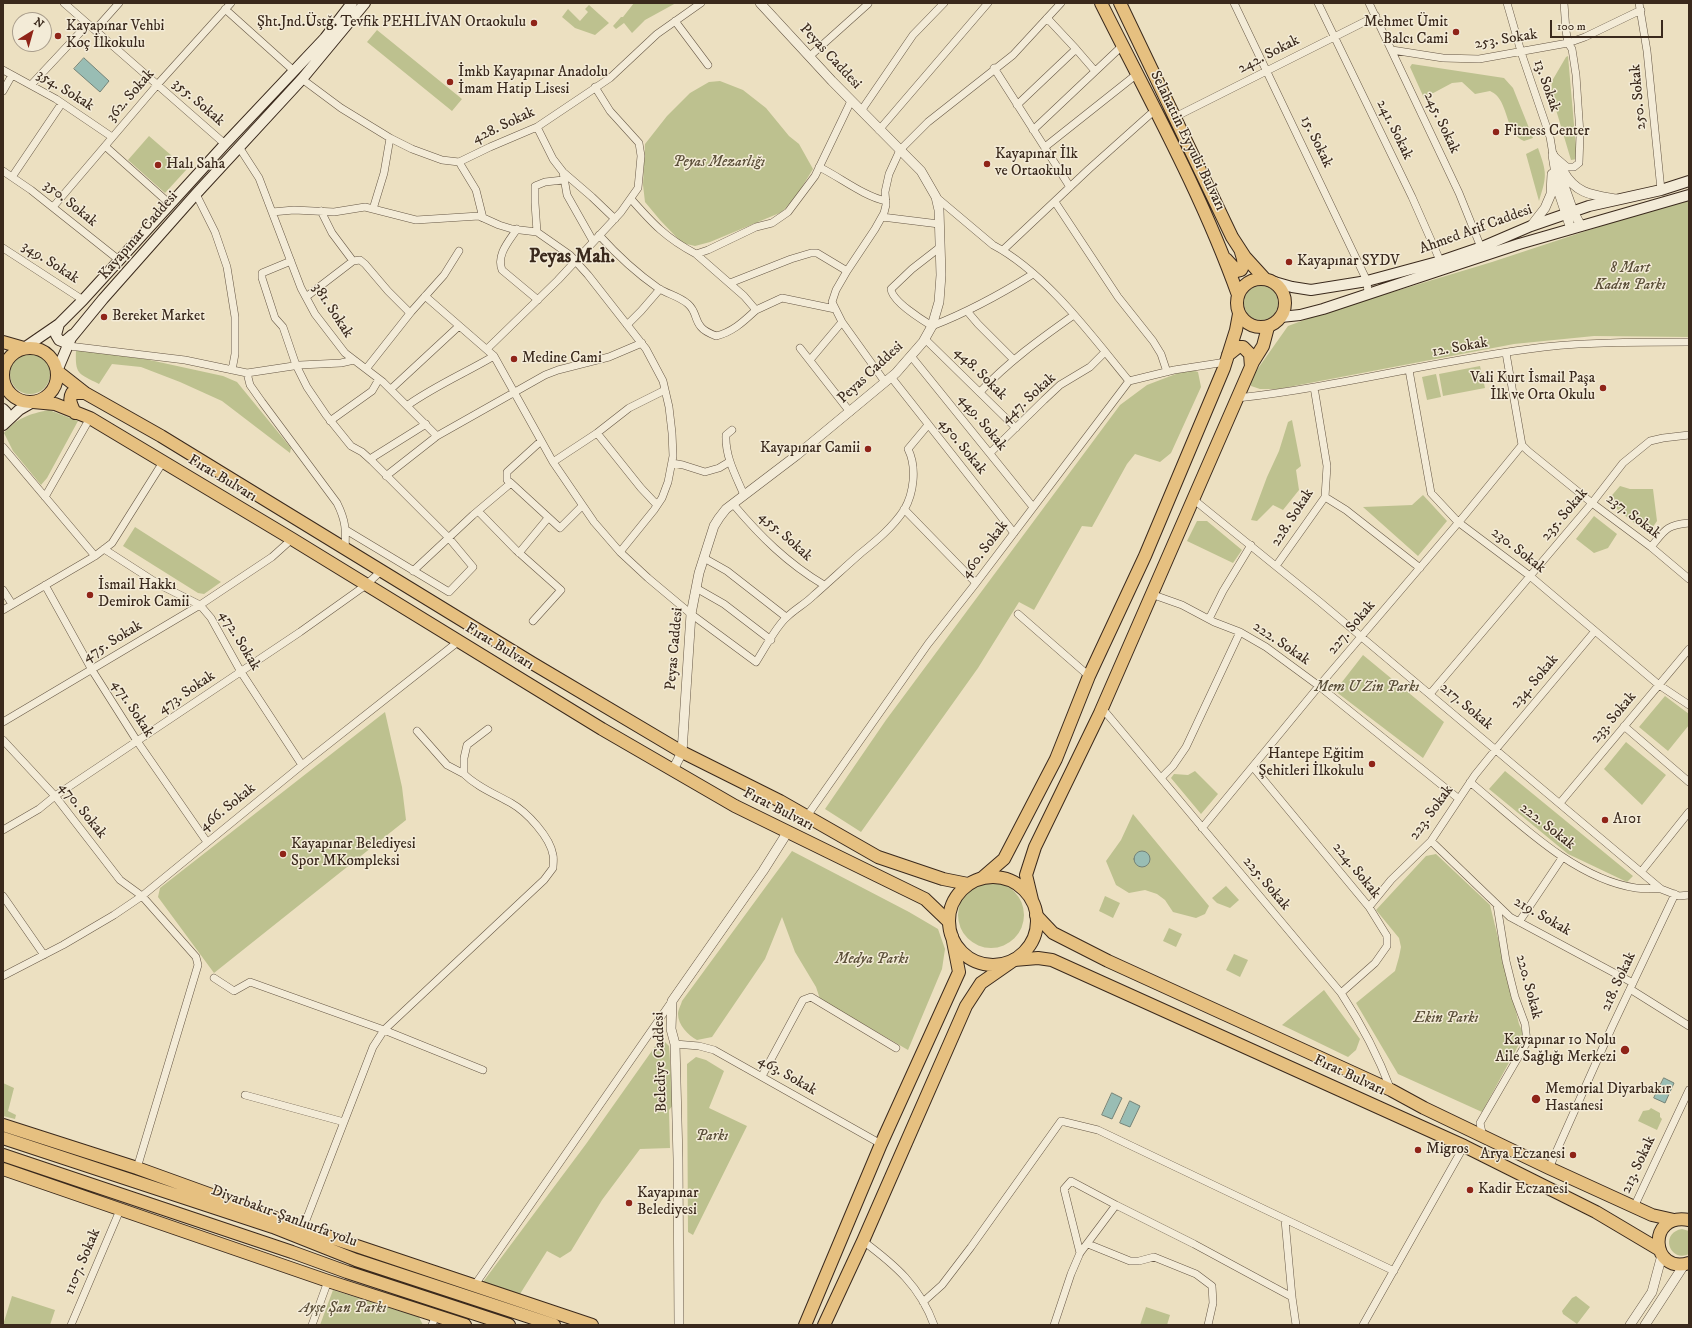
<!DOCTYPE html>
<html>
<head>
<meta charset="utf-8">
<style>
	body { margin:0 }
	#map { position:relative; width:1692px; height:1328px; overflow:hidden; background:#ece0c1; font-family:"IM FELL DW Pica",serif }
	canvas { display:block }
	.frame { position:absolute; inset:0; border:4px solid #3a291c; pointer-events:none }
	.north { position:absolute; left:12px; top:12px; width:40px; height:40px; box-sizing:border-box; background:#f3ebd7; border:1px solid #a99d8c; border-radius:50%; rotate:37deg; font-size:11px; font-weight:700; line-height:16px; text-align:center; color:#3a291c }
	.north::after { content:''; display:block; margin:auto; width:14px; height:18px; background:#8f2418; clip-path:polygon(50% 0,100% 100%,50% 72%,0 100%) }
	.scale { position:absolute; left:1550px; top:20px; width:113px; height:18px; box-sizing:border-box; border:2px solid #3a291c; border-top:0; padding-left:5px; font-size:12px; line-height:14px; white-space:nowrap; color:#3a291c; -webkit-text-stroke:3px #f3ebd7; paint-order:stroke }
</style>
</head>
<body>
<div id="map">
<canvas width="1692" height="1328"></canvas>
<div class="frame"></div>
<div class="north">N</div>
<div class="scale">100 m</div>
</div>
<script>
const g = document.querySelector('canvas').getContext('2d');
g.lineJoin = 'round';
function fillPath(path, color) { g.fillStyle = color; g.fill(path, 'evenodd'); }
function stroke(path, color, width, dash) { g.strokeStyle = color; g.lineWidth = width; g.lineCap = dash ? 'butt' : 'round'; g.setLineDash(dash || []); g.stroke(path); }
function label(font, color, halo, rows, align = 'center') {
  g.font = font + ' "IM FELL DW Pica",serif'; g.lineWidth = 3; g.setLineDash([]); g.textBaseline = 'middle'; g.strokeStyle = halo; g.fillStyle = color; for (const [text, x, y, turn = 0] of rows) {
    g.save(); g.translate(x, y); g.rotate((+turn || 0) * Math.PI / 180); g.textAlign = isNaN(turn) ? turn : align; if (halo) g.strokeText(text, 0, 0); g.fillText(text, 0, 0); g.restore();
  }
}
fillPath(new Path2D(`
	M634,3h42l-31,17 -13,13 -8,-10 -8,6 -3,-3 8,-9h2z
	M589,5l20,18 -14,12 -20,-7 -13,-11 6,-8 12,12 8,-9 -3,-3z
	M377,30l85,69 -10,12 -85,-69z
	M1568,56l9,103 -6,1 -20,-67 1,-12 14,-24z
	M1412,64l92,14 9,10 20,50 -9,3c-17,-7 -16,-32 -26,-44 -2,-3 -6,-5 -8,-6l-15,3 -13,-12 -10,1 -28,15 -14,-31z
	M720,81l23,9 23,18 23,28 10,8 14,25 -16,26 -15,17 -72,30 -15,4 -13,-3 -22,-23 -15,-18 -2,-17 2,-41 22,-28 23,-23 19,-11z
	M149,136l38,33 -22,24 -37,-33z
	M1538,148c9,25 9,28 1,53l-13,-47z
	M1689,197v140l-95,-1 -80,8 -236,45h-18l-9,-3v-5l3,-7 34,-48 35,-13 169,-51z
	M1244 303a17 17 0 1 1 34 0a17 17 0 1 1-34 0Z
	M76,350l69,9 78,17 14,6 54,66 -1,5 -68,-52 -42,-19 -39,-15 -29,-3 -13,20c-21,-11 -24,-9 -23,-34z
	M10 374a20 20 0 1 1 40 0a20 20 0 1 1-40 0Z
	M1480,366l5,22 -42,8 -4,-22z
	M1189,369l9,3 3,15 -30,66 -11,9 -25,-8 -8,10 -35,63 -10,-1 -48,84 -15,-8 -41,66 -117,164 -36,-23 61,-89 234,-315 27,-20z
	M1436,374l5,23 -14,3 -5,-23z
	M49,410l29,11 -31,57 -6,7 -28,-34 -9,-18c13,-15 25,-19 45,-23z
	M1292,420l9,46 -5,4 3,20 -16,20 -10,-5 -16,16 -6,-1 16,-43 12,-26 9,-29z
	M1620,486l10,3h23l4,32 -9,13 -41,-33z
	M1423,495l24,26 -29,35 -55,-49 49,-2z
	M1594,516l23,18 -9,14 -14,5 -18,-14z
	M1197,521h10l35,29 -9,13 -46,-22z
	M135,527l86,55 -17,12 -6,-1 -75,-47z
	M1363,655l81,67 -21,36 -88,-67z
	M1665,696l24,18v11l-21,26 -29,-24z
	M385,712l17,75 4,33 -192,153 -56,-76 2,-9z
	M1626,742l40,33 -24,30 -38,-36z
	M1195,771l23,23 -17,20 -30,-36 3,-4 14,1z
	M1505,771l128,105 -6,6 -59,-28 -79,-65z
	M1133,814l76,92 -4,8 -9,4 -23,-6 -8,-12 -8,-6 -12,-4 -16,3 -13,-8 -10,-24 15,-21z
	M792,851l117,61 29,17 7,20 -3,20 -34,81 -88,-51 -4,-12 -21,-35 -13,-35 -17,42 -53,78 -15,3c-9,-5 -19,-15 -19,-26 0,-4 3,-9 4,-13z
	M1436,854l54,51 29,119 5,11 -42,77 -84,-38 -42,-71 39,-32 4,-14 2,-10 -2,-9 -23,-28 50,-54z
	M958 915a33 33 0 1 1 66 0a33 33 0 1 1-66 0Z
	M1226,886l13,14 -9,8 -13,-5 -5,-5z
	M1105,896l15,7 -7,15 -14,-7z
	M1169,928l13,6 -6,13 -13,-6z
	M1234,954l14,6 -8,17 -14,-7z
	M1324,990l36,49 -4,11 -8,7 -66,-32z
	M661,1038l8,8 4,59 -4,5 1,38 -30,1 -38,51 -31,51 -11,7 -13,-7 -27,43 -37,-12 103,-138z
	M696,1057l10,3 18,11 -15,37 38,18 -54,109 -5,-3 -1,-168z
	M3,1083l11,5 -6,23 8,4 -1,4 -12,-3z
	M1651,1108l9,5v4l2,2 -5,11 -19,-9 5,-10 6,-1z
	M1682,1229l7,2v23c-19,9 -30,-21 -7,-25z
	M333,1290l86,27 4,8h-103z
	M12,1296l43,14 -5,15h-47z
	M1576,1296l14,11 -13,17 -14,-10 -1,-3 10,-13z
	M1146,1307l24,8 -3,10h-27z`), '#bdc18f');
const water = new Path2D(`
	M84,58l25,23 -9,11 -26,-23z
	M1134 859a8 8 0 1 1 16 0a8 8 0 1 1-16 0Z
	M1664,1078l10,5 -9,20 -11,-5z
	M1112,1093l10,5 -10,21 -10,-4z
	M1130,1101l10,5 -10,21 -10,-4z`);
fillPath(water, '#99bdb4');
stroke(water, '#738277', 1);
const minor = new Path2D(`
	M64,3l161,141
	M1234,3l133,278 1,13
	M1318,3l94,194 30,68
	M1369,3l90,190 23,57
	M1507,3l15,52 28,82 3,18 14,12h7l5,-4 1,-29 -4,-59 -4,-26 -4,-6 -2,-12 -2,-28
	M1639,3l8,48 14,139
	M225,9l69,62
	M675,21l33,44
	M95,30l24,-27
	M1076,49l19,22
	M1392,50l51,8 36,1 89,-16 17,-6 56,-27
	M810,56l58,-52
	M994,68l76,119
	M3,70l53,29 56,38
	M302,79l39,29 49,30 22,11 30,11 17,2 31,-15 47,-20 73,-49 47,-44 44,-31
	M31,85l57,-61
	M3,91l9,-16
	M1017,105l59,-56 -29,-31
	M861,111l52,-76 31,-32
	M1175,117l201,-101
	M537,127l16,32 10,13 29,25 23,22
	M879,130l109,-127
	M1033,130l89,-84
	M105,146l65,58
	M239,147l20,31 42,110 14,26 30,39 38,29 54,54
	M1045,147l92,-73
	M459,162l17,28 7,28
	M819,167c21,10 44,29 67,34
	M3,171l28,19 88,70
	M563,172l4,23 26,46
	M12,177l50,-74
	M196,194l19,38 12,35 8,50v37l-3,16
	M936,197l57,48c53,28 98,90 136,136
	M631,199c22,25 35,39 65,55l12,-4 48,-23 16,-4 16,-11 27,-36 36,-75
	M1055,202l63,95 35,44 8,13 6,18
	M53,207l104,-122 74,-82
	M373,209l11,-36 6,-35
	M321,211l11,22 21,28
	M272,212l22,-2 40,2 31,-5 51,13 63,-4 20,9 13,4 25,3 33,23 18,20 58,74 17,32 6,26 3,26 1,23 -5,26 -6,16 -8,12 -34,42
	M882,217l57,7
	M517,229c-8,12 -21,26 -15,41l36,30
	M537,232l-2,-29v-17l10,-4 18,-2
	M599,235c18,20 36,37 59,53 9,6 21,8 30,16 9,8 6,15 13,23 3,4 10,7 15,9 17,-4 28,-15 40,-26
	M3,248l80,52
	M939,248l-27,21 -21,20c1,12 31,31 41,37 36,-14 69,-32 101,-52
	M1003,250l86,-81 66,-59
	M696,254l48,42 12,14 26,-12 53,11
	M291,261l-29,12v5l13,40 8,9 13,38 11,22 19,28 25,31 11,6 10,9 76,76 25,30 -24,25 -103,-62
	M730,283l61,-24 20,-6h6l30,18
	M425,296l69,60 59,106 41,60 26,30 28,26 43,36 65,48c8,-12 20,-36 31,-45 8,-8 18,-13 26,-21 16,-14 32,-29 48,-43 15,-12 32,-26 43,-43 10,-17 13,-43 4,-61l20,-24
	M306,297l47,-36 7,-1 5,4 23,27 22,22
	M967,311l11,13 35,35
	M627,325l14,-14 19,-22
	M925,339l91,89
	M69,346l116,14 62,13 53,-8 41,-2 13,-3
	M800,348l50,64
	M487,349l71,-69 63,-68 17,-24 3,-32 -2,-13 -29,-32 -15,-24
	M1506,353l16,92 6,6 64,52 59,44 38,32
	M911,356l122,151
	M810,360l32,-38
	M366,369l45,-57 33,-37 15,-24
	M1409,370l22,123 27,29 72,54 129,109 30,20
	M247,373l3,12 12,17 75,101c9,18 9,27 8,47
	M891,377l123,156
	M885,382l-43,-60 -10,-20 4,-12 11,-19 28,-42 9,-16 2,-8 -1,-13 4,-18 11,-24 28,-28 85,-67 48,-52
	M391,389l68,-63
	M980,392c28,-30 60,-53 94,-77
	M1237,398c103,-11 204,-39 307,-51 48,-5 97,-5 145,-5
	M408,405c27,-19 57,-32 86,-49
	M330,421l42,-30 7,-12
	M732,430l-6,5c-1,22 10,41 18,60
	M597,433l44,55 16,17
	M3,447l92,109
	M990,453l54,-53 16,-15 30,-18 15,-15
	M370,459l56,-35
	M553,462l44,-29 32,-25 36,-18
	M672,463l11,2 22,7 14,-4 10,-6
	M386,476l51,-40 108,-61 13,-5 51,-13 33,-14
	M511,483l49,45 22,-22
	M45,497l45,-79
	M1325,497l21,13 74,58
	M1193,499l127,103 341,287 18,7 10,-1
	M733,504c27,32 54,59 91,81
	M904,509l72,74
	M478,511l38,39 45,40 -28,31
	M1651,547c14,-17 15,-22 38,-24
	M104,549l56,36 40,20 11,13 30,54 61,93
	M519,553l29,-35
	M704,558l23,13 59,46
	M1276,566l49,-69 2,-31 -13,-79
	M413,571l60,-56 38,-32 -4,-3v-8l34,-31
	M45,585l47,85 45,71 70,101
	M696,588l28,16 47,36
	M3,590l9,14
	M1151,594l31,11 32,17 26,10 26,15 53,39 140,113
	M3,610l92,-54 17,-13 51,-81
	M1018,614l71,62
	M1209,619l14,-28 28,-46
	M1430,694l162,-191 31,-40 27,-22 13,-3 26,-3
	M1102,708l239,285c21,32 36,60 50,97
	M3,722l197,-117 72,-48 20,-18
	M1624,726l65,56
	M417,731l30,34 17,9
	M3,740l52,56 65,84 22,16 54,61 2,8 -61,203
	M1253,767l116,140 18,29v10l-12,17 -34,30
	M1161,778l12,-12 13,-19 54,-115
	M1470,782c47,39 104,97 166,106 8,1 17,0 25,1
	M1560,803l129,-154
	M807,816l121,-172 48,-61 153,-202 45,-11 52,-8
	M1202,828l117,-142 145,-170 58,-71
	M3,830l36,-21 16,-13 245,-164 66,-47 15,-14
	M1431,841l79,76 123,66
	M1641,872l48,-60
	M3,896l41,59
	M1369,907l22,-27 40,-39 44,-66 21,-26 99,-118
	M1519,922l43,-64
	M3,976l60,-31 51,-30 28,-19 160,-131 157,-124
	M214,978l20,13 16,-9 134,48 99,40
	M1630,989l59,37
	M675,1044l24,2 15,4 167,94
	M762,1076l41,-76 8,-3 85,51
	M245,1095l99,27
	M1483,1137l-3,-14 47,-81 -2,-18 -10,-27 -9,-36 -9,-56
	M1549,1168l63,-141 63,-133
	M1634,1207l55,-117
	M1285,1220l7,77 4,28
	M303,1228l70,-181 11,-17 160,-150 9,-12c0,-4 1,-9 0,-13 -3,-18 -26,-43 -42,-52 -16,-9 -34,-16 -47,-29v-16l3,-13 21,-16
	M863,1241c32,24 57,45 71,84
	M1088,1244l42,17h9l15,-4 42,17 16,12 1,17 -5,22
	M1080,1253l-16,-64 7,-8 45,24
	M474,1286l198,-285
	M923,1302l19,-17 29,-38 90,-126 37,9 296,141
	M71,1325l49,-115
	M312,1325l16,-44
	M432,1325l4,-10
	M1054,1325l17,-51 9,-21 36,-48 78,39 98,53
	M1363,1325l101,-179`);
const tertiary = new Path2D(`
	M1563,171c13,23 29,24 53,28
	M1531,226l14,-18 6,-14 1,-20
	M1571,229l-12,-36 -6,-38 20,56 8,15
	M673,770l9,-18 9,-138 8,-41 15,-47 5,-8 7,-9 71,-54 99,-82 27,-31 9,-16 7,-24 2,-27 -2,-65 -3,-13 -15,-26 -89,-90 -72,-78
	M679,1325l-1,-166 -3,-115 -4,-15 1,-28 91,-130 24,-38
	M1630,1325l22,-33 10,-37
	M1645,1325l39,-60`);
const secondary = new Path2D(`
	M1271,281l21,6 19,3 56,-9 74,-20 41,-14 49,-21 58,-20 72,-16 28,-9
	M1281,317l19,-2 23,-6 196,-65 170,-49
	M59,324l-3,11 3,5 5,2 8,-7
	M24,348l35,-24 24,-24 142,-156 100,-106 27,-35
	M57,371l14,-33 32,-39 93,-105 106,-115 63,-76
	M3,383l1,-3
	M3,409l3,3 -3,12
	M3,425l16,-15 14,-8`);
const primary = new Path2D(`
	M1101,3c48,96 101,191 137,292
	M1120,3l112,234 13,20 20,22
	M1226,259l11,12 4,-1c4,-6 2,-12 0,-18
	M1237 303a24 24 0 1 1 48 0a24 24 0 1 1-48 0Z
	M3,342l21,6
	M3 375a27 27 0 1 1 54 0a27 27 0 1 1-54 0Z
	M57,371l28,22 76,43 371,227 150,89 98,49 98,56 65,22 25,5
	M33,402l22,2 35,14 202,121 310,190 133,77 190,93 24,23
	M75,413c-3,-7 -7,-13 -3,-20h13
	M1036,915l17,18 55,28 283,129 33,18 125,60 103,47 22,5
	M1014,960l24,-2 14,2 412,186 132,66 64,38
	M1689,1220c-43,-8 -38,55 0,43`);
const trunk = new Path2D(`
	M1228,355l10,-8h5l7,7 1,13
	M949 921a44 44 0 1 1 88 0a44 44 0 1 1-88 0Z
	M982,878l22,-19 52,-100 33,-83 56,-120 79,-188 12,-38 3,-16
	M1032,900l-6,-25 9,-28 65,-134 153,-351 10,-16 5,-19
	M3,1125l134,43 166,60 289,97
	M3,1138l270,89 83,33 198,65
	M3,1155l289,97 55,20 162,53
	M3,1169l325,112 137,44
	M805,1325l76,-181 78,-172 -7,-36
	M824,1325l39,-84 103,-235 15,-23 33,-23`);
stroke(minor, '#665745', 8);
stroke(tertiary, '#665745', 10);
stroke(secondary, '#3a291c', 12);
stroke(primary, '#3a291c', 14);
stroke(trunk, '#3a291c', 14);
stroke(minor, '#f3ebd7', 7);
stroke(tertiary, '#f3ebd7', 9);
stroke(secondary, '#f3ebd7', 10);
stroke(primary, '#e6c080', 12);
stroke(trunk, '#e6c080', 12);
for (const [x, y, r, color] of [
	[534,23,4,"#8f2418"],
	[1456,32,4,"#8f2418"],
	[58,36,4,"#8f2418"],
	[450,82,4,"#8f2418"],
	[1496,132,4,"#8f2418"],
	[987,164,4,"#8f2418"],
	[158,165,4,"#8f2418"],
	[1289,262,4,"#8f2418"],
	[104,317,4,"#8f2418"],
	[514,359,4,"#8f2418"],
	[1603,388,4,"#8f2418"],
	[868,449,4,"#8f2418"],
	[90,595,4,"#8f2418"],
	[1372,764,4,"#8f2418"],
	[1605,820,4,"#8f2418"],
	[283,854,4,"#8f2418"],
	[1625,1050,5,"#8f2418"],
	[1536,1099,5,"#8f2418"],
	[1418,1150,4,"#8f2418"],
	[1573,1155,4,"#8f2418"],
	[1470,1190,4,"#8f2418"],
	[629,1203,4,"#8f2418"]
]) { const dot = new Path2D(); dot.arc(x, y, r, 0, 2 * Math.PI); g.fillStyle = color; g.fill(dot); stroke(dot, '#f3ebd7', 1.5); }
label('15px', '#3a291c', '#f3ebd7', [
	["Şht.Jnd.Üstğ. Tevfik PEHLİVAN Ortaokulu",526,23,"right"],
	["Mehmet Ümit",1448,23,"right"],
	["Balcı Cami",1448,40,"right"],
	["Kayapınar Vehbi",66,27],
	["Koç İlkokulu",66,44],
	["İmkb Kayapınar Anadolu",458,73],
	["İmam Hatip Lisesi",458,90],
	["Fitness Center",1504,132],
	["Kayapınar İlk",995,155],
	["ve Ortaokulu",995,172],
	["Halı Saha",166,165],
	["Kayapınar SYDV",1297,262],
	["Bereket Market",112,317],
	["Medine Cami",522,359],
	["Vali Kurt İsmail Paşa",1595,379,"right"],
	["İlk ve Orta Okulu",1595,396,"right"],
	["Kayapınar Camii",860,449,"right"],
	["İsmail Hakkı",98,586],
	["Demirok Camii",98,603],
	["Hantepe Eğitim",1364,755,"right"],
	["Şehitleri İlkokulu",1364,772,"right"],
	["A101",1613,820],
	["Kayapınar Belediyesi",291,845],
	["Spor MKompleksi",291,862],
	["Kayapınar 10 Nolu",1616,1041,"right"],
	["Aile Sağlığı Merkezi",1616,1058,"right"],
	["Memorial Diyarbakır",1545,1090],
	["Hastanesi",1545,1107],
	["Migros",1426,1150],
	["Arya Eczanesi",1565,1155,"right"],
	["Kadir Eczanesi",1478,1190],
	["Kayapınar",637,1194],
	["Belediyesi",637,1211]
], 'left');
label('15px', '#3a291c', '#f3ebd7', [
	["253. Sokak",1506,40,-9],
	["242. Sokak",1269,55,-27],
	["Peyas Caddesi",830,57,47],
	["13. Sokak",1546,86,71],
	["354. Sokak",65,91,32],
	["362. Sokak",131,96,-49],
	["250. Sokak",1639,97,-95],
	["355. Sokak",198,103,41],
	["245. Sokak",1441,123,65],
	["428. Sokak",504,126,-25],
	["241. Sokak",1394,130,64],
	["Selahattin Eyyubi Bulvarı",1187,141,64],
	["15. Sokak",1316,142,64],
	["350. Sokak",70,204,39],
	["Ahmed Arif Caddesi",1476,230,-20],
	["Kayapınar Caddesi",139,236,-49],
	["349. Sokak",50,263,33],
	["381. Sokak",332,311,57],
	["12. Sokak",1460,348,-10],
	["Peyas Caddesi",871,373,-43],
	["448. Sokak",980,374,45],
	["447. Sokak",1029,399,-42],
	["449. Sokak",982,423,51],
	["450. Sokak",962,447,51],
	["Fırat Bulvarı",222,479,31],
	["235. Sokak",1565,515,-50],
	["237. Sokak",1633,517,37],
	["228. Sokak",1293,518,-57],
	["455. Sokak",785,537,42],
	["460. Sokak",985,550,-53],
	["230. Sokak",1518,551,38],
	["227. Sokak",1352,628,-50],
	["472. Sokak",239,641,59],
	["475. Sokak",113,642,-31],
	["222. Sokak",1281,644,34],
	["Fırat Bulvarı",499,647,31],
	["Peyas Caddesi",675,649,-85],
	["234. Sokak",1535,682,-50],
	["473. Sokak",187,693,-34],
	["217. Sokak",1466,707,40],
	["471. Sokak",132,709,57],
	["233. Sokak",1614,718,-50],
	["466. Sokak",228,808,-39],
	["Fırat Bulvarı",778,810,27],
	["470. Sokak",82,811,51],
	["223. Sokak",1432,813,-54],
	["222. Sokak",1547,827,38],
	["224. Sokak",1356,871,51],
	["225. Sokak",1266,884,50],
	["219. Sokak",1542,917,30],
	["218. Sokak",1619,982,-65],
	["220. Sokak",1528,987,75],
	["Belediye Caddesi",661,1062,-92],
	["463. Sokak",787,1076,30],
	["Fırat Bulvarı",1349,1076,25],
	["213. Sokak",1639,1165,-65],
	["Diyarbakır-Şanlıurfa yolu",284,1217,20],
	["1107. Sokak",83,1262,-67]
]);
label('italic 15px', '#5b4f39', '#f3ebd7', [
	["Peyas Mezarlığı",719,163],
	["8 Mart",1630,269],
	["Kadın Parkı",1630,286],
	["Mem U Zin Parkı",1367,688],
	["Medya Parkı",872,960],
	["Ekin Parkı",1446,1019],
	["Parkı",712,1137],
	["Ayşe Şan Parkı",343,1309]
]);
label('bold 19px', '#3a291c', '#f3ebd7', [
	["Peyas Mah.",572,258]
]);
</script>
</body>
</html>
